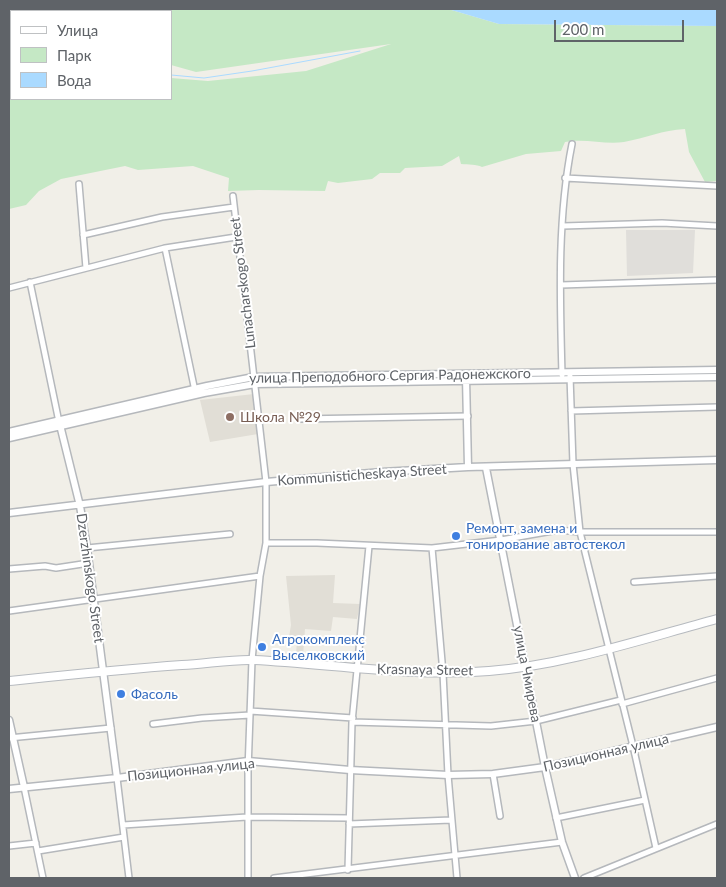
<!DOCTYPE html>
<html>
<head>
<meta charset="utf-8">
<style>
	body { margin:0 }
	#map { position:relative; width:726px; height:887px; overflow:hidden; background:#f1efe8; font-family:Lato,sans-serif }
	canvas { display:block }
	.frame { position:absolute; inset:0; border:10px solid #5f6368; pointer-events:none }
	.legend { position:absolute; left:10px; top:10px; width:162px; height:90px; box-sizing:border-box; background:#fff; border:1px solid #bfc1c3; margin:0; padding:6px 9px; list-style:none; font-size:15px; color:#5f6368 }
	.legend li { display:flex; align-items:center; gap:10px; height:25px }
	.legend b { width:25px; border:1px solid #bfc1c3 }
	.scale { position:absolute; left:554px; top:20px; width:130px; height:22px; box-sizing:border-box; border:2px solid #5f6368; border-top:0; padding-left:6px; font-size:15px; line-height:18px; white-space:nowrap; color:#5f6368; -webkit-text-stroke:4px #fff; paint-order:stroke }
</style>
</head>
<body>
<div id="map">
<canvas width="726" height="887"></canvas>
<div class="frame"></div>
<ul class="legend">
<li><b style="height:6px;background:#fff"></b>Улица</li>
<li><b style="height:14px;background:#c5e8c5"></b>Парк</li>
<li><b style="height:14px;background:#aadaff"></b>Вода</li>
</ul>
<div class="scale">200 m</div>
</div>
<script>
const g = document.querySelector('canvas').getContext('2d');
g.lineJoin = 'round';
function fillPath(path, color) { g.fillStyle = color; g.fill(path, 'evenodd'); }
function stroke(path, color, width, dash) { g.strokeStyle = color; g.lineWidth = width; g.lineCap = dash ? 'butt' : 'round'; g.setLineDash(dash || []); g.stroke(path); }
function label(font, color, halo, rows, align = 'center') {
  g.font = font + ' Lato,sans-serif'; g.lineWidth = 4; g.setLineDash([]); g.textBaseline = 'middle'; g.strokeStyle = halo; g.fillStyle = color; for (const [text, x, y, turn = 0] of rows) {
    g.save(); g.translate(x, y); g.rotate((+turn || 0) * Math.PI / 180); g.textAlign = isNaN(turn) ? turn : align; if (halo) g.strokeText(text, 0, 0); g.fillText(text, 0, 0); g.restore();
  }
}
fillPath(new Path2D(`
	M626,230h69l-2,43 -66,3z`), '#e0deda');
fillPath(new Path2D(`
	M254,394l4,40 -48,8 -10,-42z
	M335,575l-2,28 27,1 -3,15 -24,-2 -2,14 -26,-2 -2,27h-7l1,-17 -8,-2 2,-12 -5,-49z`), '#e1ded6');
fillPath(new Path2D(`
	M147,9h301l51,15 218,2v155l-12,1 -16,-30 -4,-23c-23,1 -39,9 -61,13 -19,3 -39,-4 -59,0l-4,9 -35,3 -44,13c-6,-3 -13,-2 -21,-3l-2,-8 -17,10 -37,2 -5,5h-20l-8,6 -34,4 -10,-2 -3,10 -66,-1 -31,1 1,-13 -36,-12 -55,4 -13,-4 -64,13 -22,12 -13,14 -17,4v-111l162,1v-21l37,3 98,-10 85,-27 -195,28 -25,-7v-54h-26z`), '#c5e8c5');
fillPath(new Path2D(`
	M9,9h138l-2,2h-134v87h-2z
	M448,9h269v17l-218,-2z`), '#aadaff');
stroke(new Path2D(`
	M171,75l33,3 48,-7 108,-20`), '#aadaff', 1);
const minor = new Path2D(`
	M565,178l152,8
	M79,184l7,84
	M233,196l33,286v61l-6,33 -8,84 -4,110v108
	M563,226l99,-3 55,3
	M83,235l79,-18 72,-10
	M165,248l30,143
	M30,282l29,140
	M561,285l156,-5
	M9,288l156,-40 71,-11
	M562,375c-2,-77 -5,-156 10,-231
	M570,376l3,88 7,68 53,214 23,102
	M571,411l146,-4
	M300,419l168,-3
	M266,543h51l115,5 69,-8 57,-10 22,2h137
	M87,548l143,-14
	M432,548l11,125 5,102 9,103
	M9,569l36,-3 11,2 33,-5
	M634,582l83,-6
	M9,611l251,-35
	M622,704l95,-26
	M250,711l103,7
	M352,722l139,4 45,-5 85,-21
	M153,724l49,-6 48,-3
	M9,738l102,-10
	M493,774l7,42
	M117,778l12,100
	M24,787l19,91
	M556,818l89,-18
	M349,824l102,-4
	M123,825l124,-8 102,1
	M9,846l27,-3
	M38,851l86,-14
	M348,870l4,-148 17,-176
	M274,878l288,-36
	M584,878l133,-54`);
const tertiary = new Path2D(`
	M466,378l2,89
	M60,425l20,81 7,42 30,230
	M9,432l198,-46 47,-9 463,-7
	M9,438l195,-45 51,-9 462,-7
	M486,468l59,299 17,75 13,36
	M9,513l257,-31 116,-10 86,-5 249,-7
	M9,720l15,67
	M9,789l108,-11 131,-17 102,9 98,5 45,-1 52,-7 172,-40`);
const secondary = new Path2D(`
	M9,681c58,-6 115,-12 173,-16 24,-1 49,-6 72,-5 78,4 156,17 235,11 77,-6 153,-32 228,-52`);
stroke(minor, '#b5b8bc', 8);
stroke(tertiary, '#b5b8bc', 9);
stroke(secondary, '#b6babf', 10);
stroke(minor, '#fff', 5);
stroke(tertiary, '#fff', 6);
stroke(secondary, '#fff', 8);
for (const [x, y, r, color] of [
	[230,417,5,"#8d6e63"],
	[456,536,5,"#3f7fe0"],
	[262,647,5,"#3f7fe0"],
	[121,694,5,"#3f7fe0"]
]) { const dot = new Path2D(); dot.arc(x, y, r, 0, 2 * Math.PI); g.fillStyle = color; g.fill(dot); stroke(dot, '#fff', 2); }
label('14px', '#5f6368', '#fff', [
	["Lunacharskogo Street",243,283,-97],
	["улица Преподобного Сергия Радонежского",390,376,-1],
	["Kommunisticheskaya Street",362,475,-4],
	["Dzerzhinskogo Street",90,578,82],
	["Krasnaya Street",425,670,1],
	["улица Чмирева",527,674,79],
	["Позиционная улица",606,753,-13],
	["Позиционная улица",191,770,-6]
]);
label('14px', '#785e54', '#fff', [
	["Школа №29",240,417]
], 'left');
label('14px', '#366cbe', '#fff', [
	["Ремонт, замена и",466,528],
	["тонирование автостекол",466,544],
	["Агрокомплекс",272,639],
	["Выселковский",272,655],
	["Фасоль",131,694]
], 'left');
</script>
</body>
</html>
